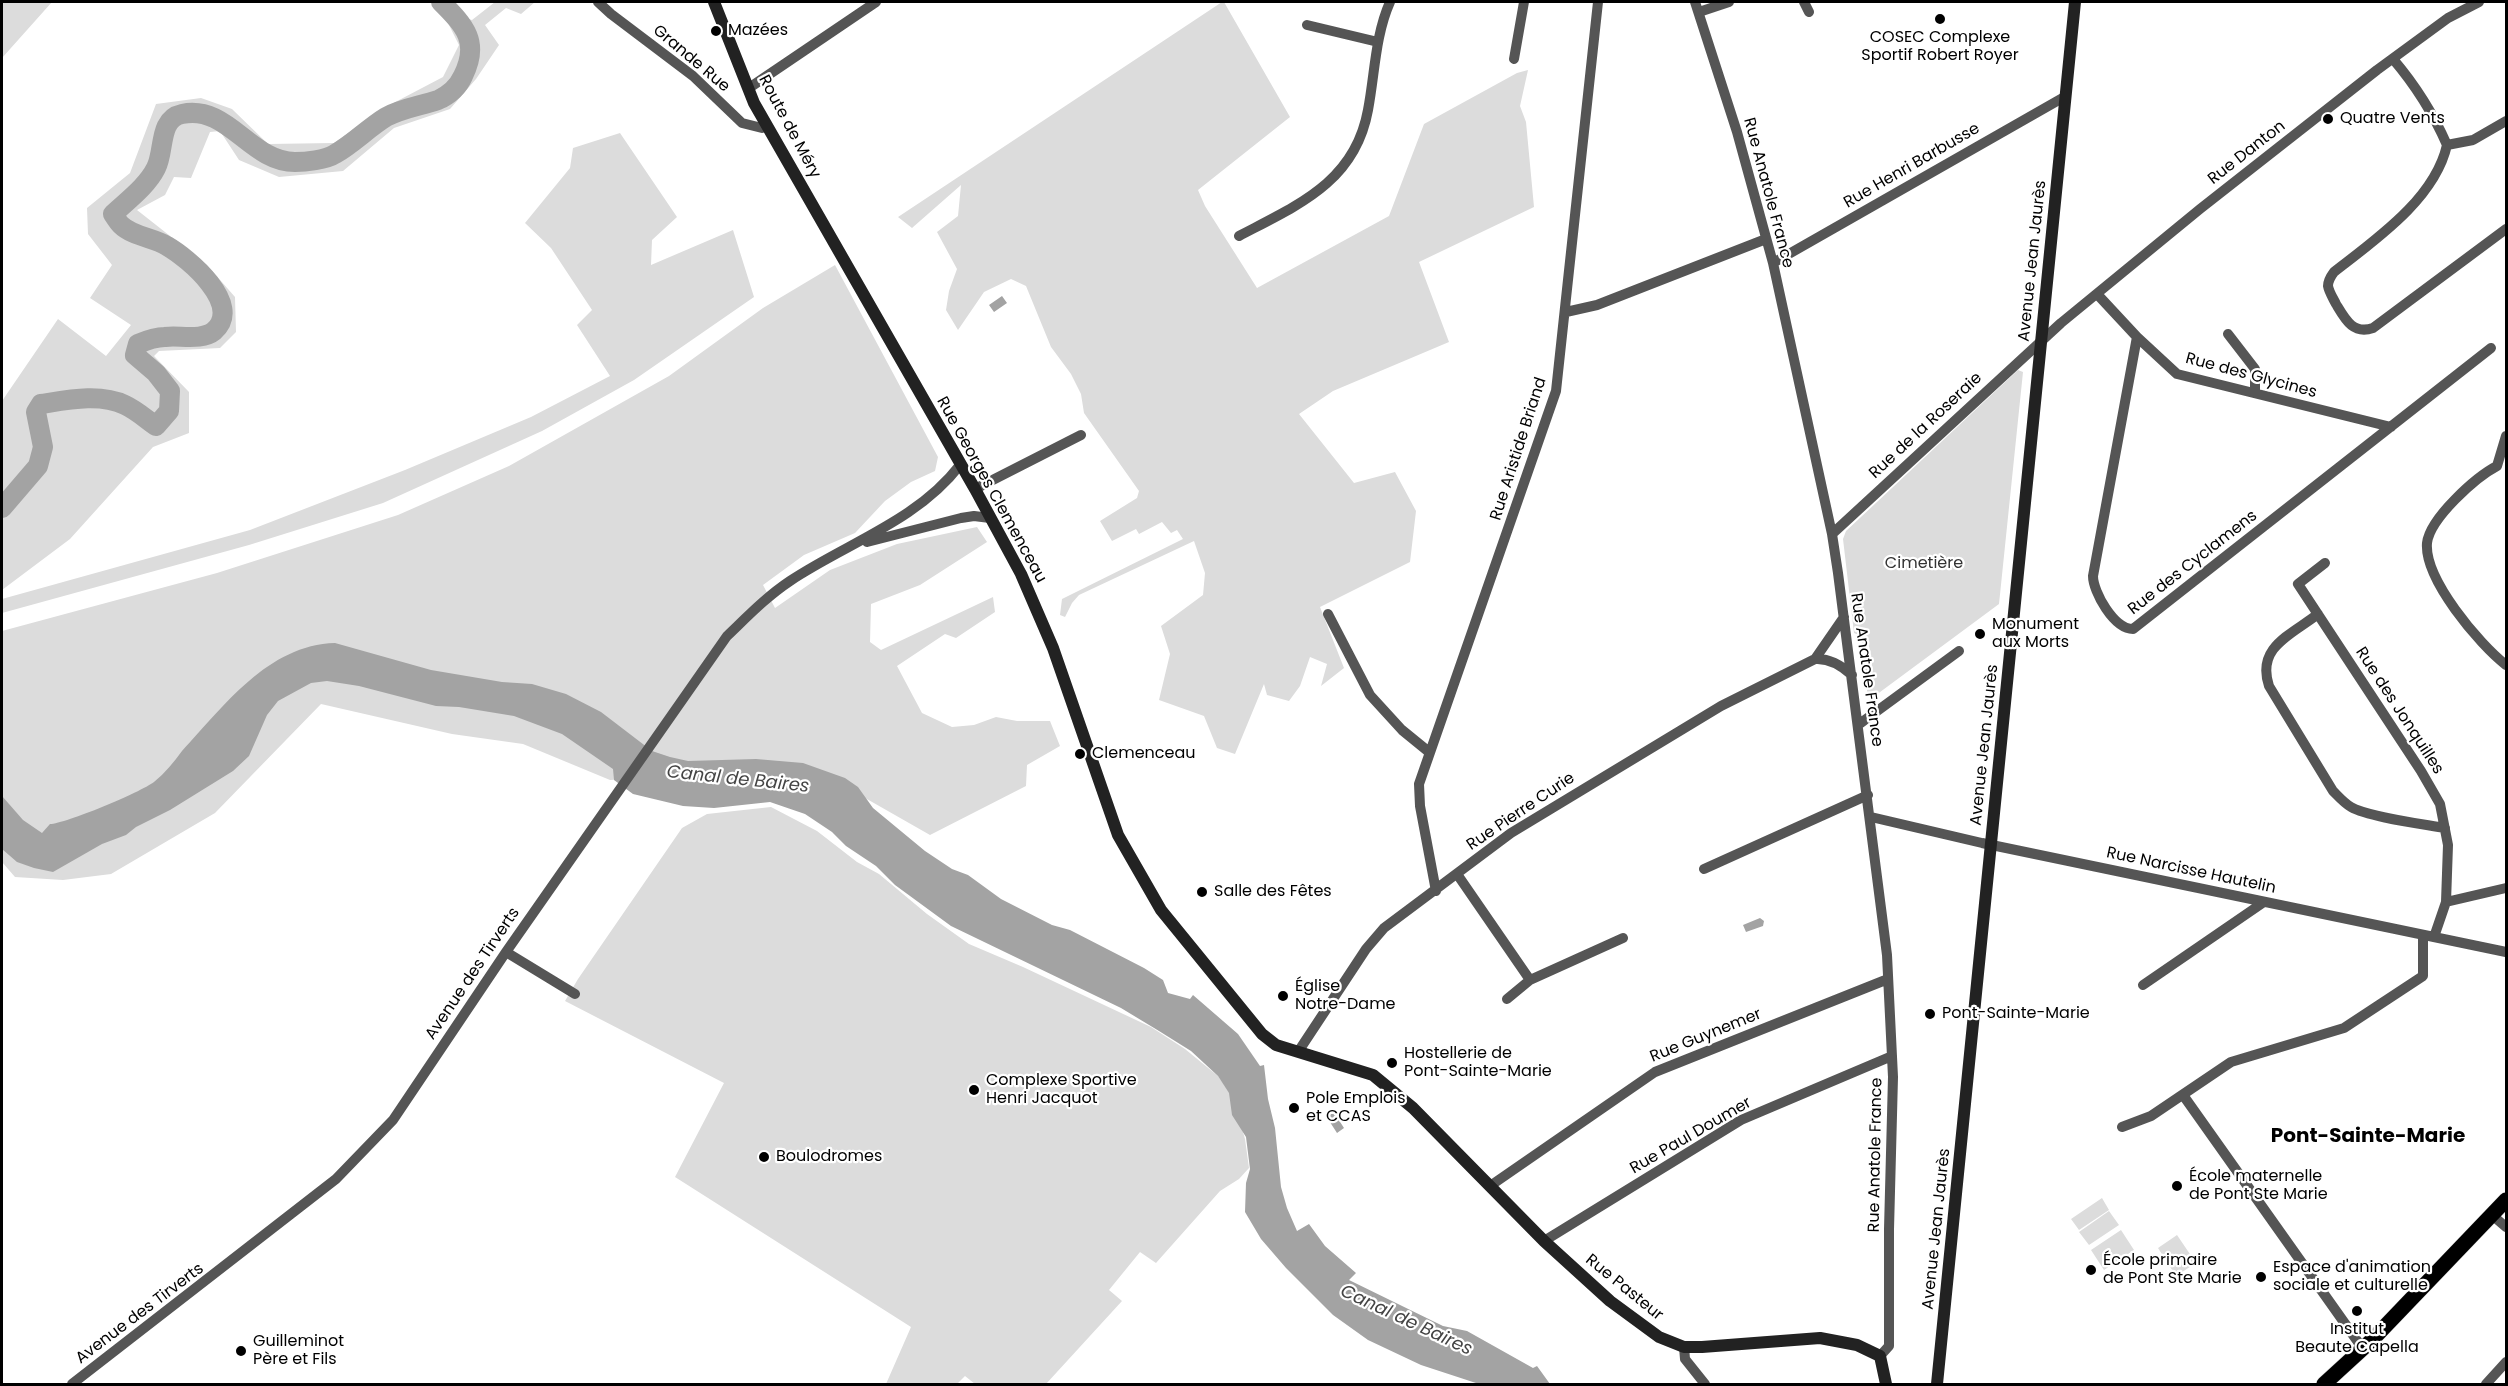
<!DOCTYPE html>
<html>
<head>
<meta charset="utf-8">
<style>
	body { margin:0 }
	#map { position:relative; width:2508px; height:1386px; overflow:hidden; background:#fff; font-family:Poppins,sans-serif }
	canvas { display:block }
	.frame { position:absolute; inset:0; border:3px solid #000; pointer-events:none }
</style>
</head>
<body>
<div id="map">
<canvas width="2508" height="1386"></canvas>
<div class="frame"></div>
</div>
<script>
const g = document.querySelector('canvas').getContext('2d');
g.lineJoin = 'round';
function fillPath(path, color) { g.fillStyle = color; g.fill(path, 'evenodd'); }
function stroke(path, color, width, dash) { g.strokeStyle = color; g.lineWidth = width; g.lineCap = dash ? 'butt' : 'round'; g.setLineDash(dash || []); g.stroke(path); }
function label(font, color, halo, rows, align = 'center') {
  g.font = font + ' Poppins,sans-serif'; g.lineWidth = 4.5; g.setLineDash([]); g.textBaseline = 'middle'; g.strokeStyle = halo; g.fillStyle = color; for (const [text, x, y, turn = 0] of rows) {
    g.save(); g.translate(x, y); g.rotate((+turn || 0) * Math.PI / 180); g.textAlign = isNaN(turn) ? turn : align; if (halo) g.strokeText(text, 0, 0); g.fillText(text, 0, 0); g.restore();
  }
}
fillPath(new Path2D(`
	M2,2h50l-50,56z
	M495,2h40l-14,12 -15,-6 -21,17 14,20 -23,34 -26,30 -56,19 -51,43 -64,6 -40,-17 -19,-29 -10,1 -19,46 -17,-1 -9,18 -28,15 70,55 28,32 1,35 -16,16 -61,3 -5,5 35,36v41l-36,14 -83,92 -68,51v-189l56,-82 48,37 25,-31 -41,-27 22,-33 -24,-31 -1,-26 43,-35 26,-69 45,-6 31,11 36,35 66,-1 48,-34 61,-32 16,-32 -17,-34 30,9z
	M1222,2h2l66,115 -92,73 7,16 52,82 132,-72 35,-92 93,-51 11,-3 -8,36 6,16 8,85 -115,55 30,80 -116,49 -34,23 55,69 41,-11 21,39 -6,51 -90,45 24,61 -23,18 6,-22 -17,-7 -10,29 -11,15 -22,-6 -3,-11 -29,70 -18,-6 -13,-32 -45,-16 11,-46 -9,-28 42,-31 2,-22 -11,-32 -115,54 -7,8 -7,14 -5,-2 2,-16 121,-60 -6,-9 -6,3 -9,-11 -23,12 -3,-5 -24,12 -12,-20 37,-23 2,-7 -55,-78 -3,-19 -10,-20 -20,-27 -25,-61 -15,-7 -27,13 -26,38 -12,-20 3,-19 8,-22 -20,-37 21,-16 3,-31 -49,43 -14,-11z
	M620,133l57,84 -25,23 -1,25 82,-35 21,67 -120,83 -92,51 -159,72 -134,42 -247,68v-14l248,-69 155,-60 126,-53 79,-41 -33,-51 15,-15 -41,-62 -26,-25 45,-55 3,-20z
	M835,265l103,192 -3,14 -24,11 -26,19 -30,32 -51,22 -41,30 12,23 55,-38 67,-26 80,-17 10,15 -67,43 -49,19 -1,38 11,8 112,-53 2,15 -39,26 -11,-4 -48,32 25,47 30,14 22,-2 22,-8 21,4h33l10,25 -33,19 -1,21 -96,49 -114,-65 -206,10 -87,-36 -71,-10 -131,-30 -106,109 -104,61 -48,6 -48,-3 -13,-15v-231l215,-58 181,-58 111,-49 160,-90 94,-68z
	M2018,370l5,2 -24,232 -127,94 -4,-1 -5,-34 8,-5 -2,-12 -7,-3 -1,-7 -7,-3 -11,-94 3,-8z
	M771,807l46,24 40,31 22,12 48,40 42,30 54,23 128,60 34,22 33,27 15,21 12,42 4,29 -10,11 -19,12 -64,72 -16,-11 -31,38 13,11 -76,83h-71l-10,-8 -8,8h-71l25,-57 -236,-150 49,-94 -159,-82 13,-22 104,-151 25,-14z
	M2102,1198l7,12 -30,20 -8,-11z
	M2109,1211l10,14 -30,20 -10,-13z
	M2121,1230l13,20 -30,20 -13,-20z
	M2177,1235l19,28 -20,13 -18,-28z`), '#dcdcdc');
fillPath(new Path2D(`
	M1002,296l5,7 -13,9 -5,-7z
	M335,643l96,27 71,12 30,2 34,10 35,18 51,39 18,6 18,4 68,-2 47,4 42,15 13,9 15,21 52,43 27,18 16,6 33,24 51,26 18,5 74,38 19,12 5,13 22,6 3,-4 45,39 22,32 4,-1 4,34 7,29 6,59 6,21 10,23 12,-7 16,22 31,27 -7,7 94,46 24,5 66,37 4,-2 13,18h-71l-58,-19 -53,-25 -35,-25 -47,-47 -25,-29 -16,-27 1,-29 4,-14 -4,-32 -14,-22 -3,-22 -11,-17 -27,-25 -32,-20 -38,-23 -170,-82 -56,-41 -19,-19 -30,-20 -14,-14 -27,-18 -35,-12 -56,6 -31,-2 -50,-12 -19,-14 -1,-11 -51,-35 -48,-18 -55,-9 -23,-1 -77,-20 -32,-5 -16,2 -33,18 -11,14 -18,41 -16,15 -63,39 -34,17 -10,8 -24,9 -49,28 -19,-4 -17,-6 -15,-13v-53l21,24 19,13 8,-9c15,0 91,-32 104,-42 11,-9 20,-20 28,-31 42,-45 86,-106 153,-108z
	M1760,918l4,3 -1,5 -17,6 -3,-7z
	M1330,1114h5l9,14 -7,5 -9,-14z`), '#a3a3a3');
stroke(new Path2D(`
	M2,508l36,-42 5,-19 -7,-35 5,-8c26,-4 59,-11 84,1 11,5 21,14 31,21l13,-15 1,-20 -14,-18 -21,-18 3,-11c9,-4 17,-7 27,-7 14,-2 37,4 49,-6 30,-26 -26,-73 -47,-85 -13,-8 -35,-10 -46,-21 -3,-3 -6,-8 -8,-11 15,-14 34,-28 43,-46 9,-17 2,-49 26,-54 46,-10 68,48 113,48 10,0 31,-2 40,-8 18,-10 33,-26 51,-37 17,-9 34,-11 52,-17 11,-5 20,-13 25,-24 17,-34 2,-50 -22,-74`), '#a3a3a3', 20);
const primary = new Path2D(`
	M2324,1384l47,-43 135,-141`);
stroke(primary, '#dbdbdb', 16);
stroke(new Path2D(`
	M598,2l13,12 82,62 49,47 20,5 5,-3
	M1695,2l42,130 36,131 59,271 6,39 49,382 6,122 -4,152v117l-9,10
	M1804,2l5,10
	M1699,12l30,-10
	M1307,25l71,17
	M1514,59l10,-57
	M2393,59c23,27 40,54 54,86
	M749,88l127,-86
	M2506,121l-33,19 -26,5c-12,54 -72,95 -113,127 -3,4 -6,8 -6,14 1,6 5,12 8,18 9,15 17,31 37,24l133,-99
	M1239,236c59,-31 116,-54 129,-126 7,-37 7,-74 22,-108
	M1773,263l293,-167
	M2097,294l40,43 40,37 214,53
	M1566,312l31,-7 169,-66
	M2228,334l27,35v24
	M2137,337l-44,239c0,16 21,53 40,53l358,-281
	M2497,466c-21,11 -67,52 -70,77 -3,36 52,101 79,122
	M2497,466l9,-30
	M975,489l106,-54
	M1832,534l229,-211 139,-114 177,-139 71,-52 31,-16
	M867,542l94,-24 13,-2 16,2
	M2325,563l-27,21 123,187 19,33 8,41 -2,57 -12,35
	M1328,614l42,81 32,35 27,22
	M2318,614c-27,21 -62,33 -49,72l64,105c6,6 11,12 18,16 17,10 72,17 94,21
	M1815,659l29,-42
	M1858,725l101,-74
	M1871,817l111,26 524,109
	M1704,869l164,-74
	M1457,874l73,106 93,-42
	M1436,891l-16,-85 -1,-22 137,-393 42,-389
	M2446,902l60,-14
	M506,952l69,42
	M2143,985l121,-83
	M1507,999l23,-19
	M1298,1052l68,-103 18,-21 127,-95 210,-127 94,-47c14,-1 26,6 37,16
	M2183,1095l180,254
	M2122,1127l29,-11 80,-54 113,-34 79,-52v-41
	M1490,1186l165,-114 233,-93
	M2492,1215l14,12
	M1544,1241l197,-121 151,-64
	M1684,1347l1,12 20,25
	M72,1384l264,-205 57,-59 113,-168 221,-316c20,-19 39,-39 63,-55 57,-38 127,-60 170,-116
	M2486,1384l20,-22`), '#555', 10);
stroke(new Path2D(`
	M714,2l40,101 221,386 46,85 32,74 65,187 43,75 101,124 14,11 97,30 40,33 131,133 66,60 49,36 25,10h18l118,-9 37,7 23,11 6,28
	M1937,1384l138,-1382`), '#222', 12);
stroke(primary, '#000', 15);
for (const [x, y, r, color] of [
	[1940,19,6,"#000"],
	[716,31,6,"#000"],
	[2328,119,6,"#000"],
	[1980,634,6,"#000"],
	[1080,754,6,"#000"],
	[1202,892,6,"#000"],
	[1283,996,6,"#000"],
	[1930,1014,6,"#000"],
	[1392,1063,6,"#000"],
	[974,1090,6,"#000"],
	[1294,1108,6,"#000"],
	[764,1157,6,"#000"],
	[2177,1186,6,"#000"],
	[2091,1270,6,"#000"],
	[2261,1277,6,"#000"],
	[2357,1311,6,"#000"],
	[241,1351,6,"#000"]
]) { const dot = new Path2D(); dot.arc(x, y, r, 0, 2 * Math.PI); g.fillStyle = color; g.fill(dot); stroke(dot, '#fff', 2); }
label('16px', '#000', '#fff', [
	["Mazées",728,31],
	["COSEC Complexe",1940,38,"center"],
	["Sportif Robert Royer",1940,56,"center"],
	["Quatre Vents",2340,119],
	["Monument",1992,625],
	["aux Morts",1992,643],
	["Clemenceau",1092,754],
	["Salle des Fêtes",1214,892],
	["Église",1295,987],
	["Notre-Dame",1295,1005],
	["Pont-Sainte-Marie",1942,1014],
	["Hostellerie de",1404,1054],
	["Pont-Sainte-Marie",1404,1072],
	["Complexe Sportive",986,1081],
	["Henri Jacquot",986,1099],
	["Pole Emplois",1306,1099],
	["et CCAS",1306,1117],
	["Boulodromes",776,1157],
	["École maternelle",2189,1177],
	["de Pont Ste Marie",2189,1195],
	["École primaire",2103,1261],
	["de Pont Ste Marie",2103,1279],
	["Espace d'animation",2273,1268],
	["sociale et culturelle",2273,1286],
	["Institut",2357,1330,"center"],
	["Beaute Capella",2357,1348,"center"],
	["Guilleminot",253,1342],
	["Père et Fils",253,1360]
], 'left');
label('16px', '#000', '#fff', [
	["Grande Rue",691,59,40],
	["Route de Méry",789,127,62],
	["Rue Danton",2247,153,-38],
	["Rue Henri Barbusse",1912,166,-30],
	["Rue Anatole France",1768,193,75],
	["Avenue Jean Jaurès",2033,261,-84],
	["Rue des Glycines",2251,376,15],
	["Rue de la Roseraie",1926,426,-43],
	["Rue Aristide Briand",1519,449,-72],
	["Rue Georges Clemenceau",991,490,61],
	["Rue des Cyclamens",2193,563,-38],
	["Rue Anatole France",1866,670,82],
	["Rue des Jonquilles",2399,711,57],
	["Avenue Jean Jaurès",1985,745,-84],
	["Rue Pierre Curie",1521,812,-34],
	["Rue Narcisse Hautelin",2191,871,12],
	["Avenue des Tirverts",473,974,-56],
	["Rue Guynemer",1706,1036,-22],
	["Rue Paul Doumer",1691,1136,-30],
	["Rue Anatole France",1876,1155,-89],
	["Avenue Jean Jaurès",1937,1229,-84],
	["Rue Pasteur",1624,1288,39],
	["Avenue des Tirverts",140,1314,-37]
]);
label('16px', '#333', '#fff', [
	["Cimetière",1924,564]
]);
label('italic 18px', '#444', '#fff', [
	["Canal de Baires",738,780,6],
	["Canal de Baires",1406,1321,25]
]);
label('bold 20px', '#000', '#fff', [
	["Pont-Sainte-Marie",2368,1137]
]);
</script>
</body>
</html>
